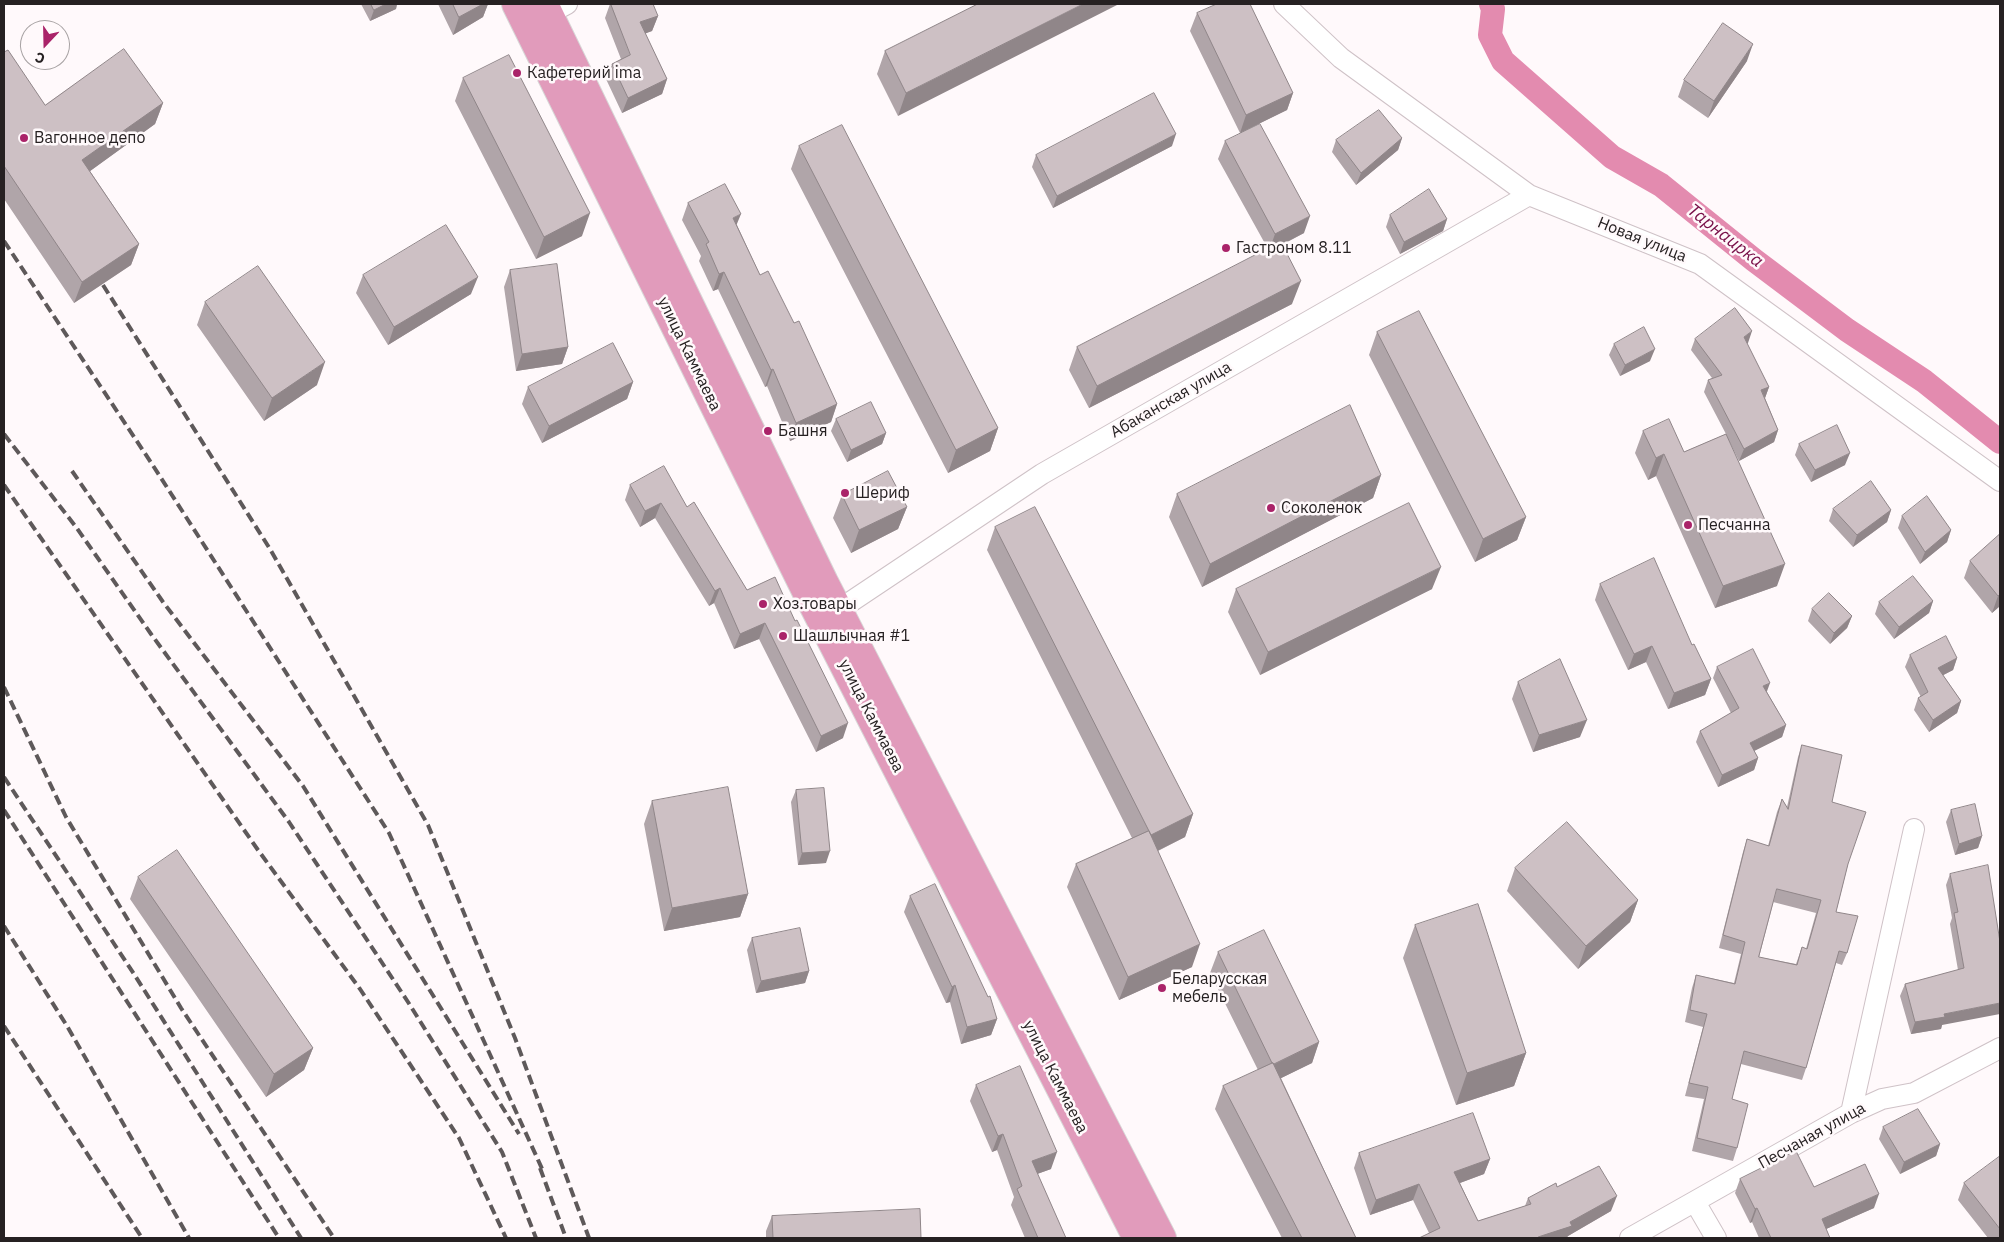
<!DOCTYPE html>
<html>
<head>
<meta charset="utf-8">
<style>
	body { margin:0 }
	#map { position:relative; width:2004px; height:1242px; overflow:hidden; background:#fff9fb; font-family:"IBM Plex Sans",sans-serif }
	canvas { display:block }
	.frame { position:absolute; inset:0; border:5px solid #262122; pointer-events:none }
	.north { position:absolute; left:20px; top:20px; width:50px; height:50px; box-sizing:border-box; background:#fff9fb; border:1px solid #a8a3a4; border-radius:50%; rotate:201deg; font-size:14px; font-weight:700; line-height:20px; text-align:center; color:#262122 }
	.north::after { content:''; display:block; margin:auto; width:18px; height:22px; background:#aa2369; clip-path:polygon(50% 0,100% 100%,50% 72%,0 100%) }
</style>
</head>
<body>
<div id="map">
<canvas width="2004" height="1242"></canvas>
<div class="frame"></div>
<div class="north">С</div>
</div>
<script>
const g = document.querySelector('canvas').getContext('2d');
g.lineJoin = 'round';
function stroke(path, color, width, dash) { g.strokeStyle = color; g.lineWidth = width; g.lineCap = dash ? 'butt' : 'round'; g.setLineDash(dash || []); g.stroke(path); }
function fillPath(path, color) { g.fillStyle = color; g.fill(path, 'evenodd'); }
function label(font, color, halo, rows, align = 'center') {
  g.font = font + ' "IBM Plex Sans",sans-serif'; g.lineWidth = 5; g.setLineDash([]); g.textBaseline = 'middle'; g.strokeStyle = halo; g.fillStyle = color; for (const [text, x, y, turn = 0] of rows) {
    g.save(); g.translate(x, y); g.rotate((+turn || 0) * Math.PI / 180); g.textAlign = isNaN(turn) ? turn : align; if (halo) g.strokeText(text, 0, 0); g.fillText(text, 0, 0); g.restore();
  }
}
stroke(new Path2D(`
	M1491,4l2,5 -3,26 13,26 109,96 49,28 93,75 93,70 77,51 76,61`), '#e38baf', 24);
const minor = new Path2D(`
	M1284,4l57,54 188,137 171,69 300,217
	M537,20l30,-16
	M828,617l214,-143 487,-279
	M1851,1113l63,-284
	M1695,1202l21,36
	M1630,1238l221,-125 31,-14 32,-6 86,-45`);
const primary = new Path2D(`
	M516,4l290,587 331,647
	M544,4l280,578 338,656`);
stroke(minor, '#cfc2c7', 22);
stroke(primary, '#d8d7d7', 30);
stroke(minor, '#fff', 20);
stroke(primary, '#e19bbb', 28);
stroke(new Path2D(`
	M4,241l148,223 237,369 155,340
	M103,285l167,264 158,276 87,213 74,200
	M4,434l72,93 75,107 138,188 119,180 94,150 34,86
	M72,471l91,131 140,184 216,348
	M4,485l254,365 102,139 99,149 47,100
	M4,687l62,130 115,191 153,230
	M4,777l130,197 167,264
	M4,810l275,428
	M4,926l63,100 122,212
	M4,1026l138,212
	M540,1168l26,70`), '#5e595a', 4, [10, 5]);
fillPath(new Path2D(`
	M361,4h36l-1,5 -26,12z
	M438,4h50l-5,13 -30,18z
	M610,4l48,12 -6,15 -7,2 22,46 -5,15 -40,19 -16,-34 6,-15 9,-5 -16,-41z
	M978,4l-80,112 -21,-42 8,-23z
	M1197,13l96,80 -6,17 -47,23 -50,-102z
	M4,52l41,53 118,-2 -8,21 -65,47 49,73 -8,21 -57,38 -70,-104z
	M1747,61l-39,57 -30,-21 6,-17z
	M463,78l119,158 -46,23 -81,-158z
	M1402,138l-4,12 -42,35 -24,-33 4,-12z
	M1225,141l79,92 -22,12 10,59 -203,104 -20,-38 8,-23 191,-98 -50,-90z
	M799,146l199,282 -8,23 -42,22 -157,-304z
	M1172,146l-119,62 -21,-41 4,-12z
	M688,203l49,22 23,50 34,48 43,81 -6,18 -41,19 -23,-55 -2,1 -47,-98 -5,2 -14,-30 2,-5 -19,-36z
	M1390,215l57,4 -4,12 -43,23 -14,-27z
	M510,270l58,77 -6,17 -46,7 -12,-84z
	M363,275l108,19 -83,51 -32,-52z
	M205,302l112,83 -53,36 -67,-96z
	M1377,332l149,185 -9,23 -42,22 -106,-207z
	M1695,339l53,4 -1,1 22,43 -4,11 13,32 -4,12 -35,19 -11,-22 49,147 -62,22 -59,-132 -8,4 -13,-27 8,-22 41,21 42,-18 -22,-42 4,-12 4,-2 -21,-28z
	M1614,344l36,17 -30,15 -11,-21z
	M633,382l-6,17 -85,44 -20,-39 6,-17z
	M836,419l50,14 -4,11 -35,18 -16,-31z
	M1799,444l46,21 -34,17 -16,-27z
	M1381,475l-8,23 -171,89 -33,-70 8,-23z
	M630,485l57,22 60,83 96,148 -27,14 -57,-113 -25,10 -20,-46 -5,3 -54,-88 -15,9 -15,-27z
	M842,495l65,12 -9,22 -47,24 -18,-35z
	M1833,509l58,1 -4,12 -34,25 -24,-26z
	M1902,516l49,14 -4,12 -27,22 -22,-36z
	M995,527l198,287 -8,23 -27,14 34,116 -73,33 -52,-113 9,-23 56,-26 -145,-288z
	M2000,534v72l-8,7 -28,-35 6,-17z
	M1600,584l92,61 19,34 -6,16 -37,14 -22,-47 -18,8 -33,-70z
	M1236,589h196l-172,86 -32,-63z
	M1933,601l-4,12 -35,26 -19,-25 4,-12z
	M1812,609l40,7 -5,12 -17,16 -22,-23z
	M1910,655l47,3 -4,12 -10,5 18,26 -4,12 -28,19 -15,-22 4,-12 3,-1 -16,-30z
	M1717,667l50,25 19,33 -4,12 -28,14 4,7 -4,12 -36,17 -22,-45 4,-11 31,-18 -18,-35z
	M1518,682l62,55 -47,15 -21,-53z
	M1802,745l30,57 16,62 -12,48 11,41 -5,12 -6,-2 -30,105 -4,12 -61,-16 -9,35 5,49 -4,13 -41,-10 12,-52 -19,-3 18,-69 -18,-5 7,-34 4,-13 38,8 7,-29 -22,-6 24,-96 4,-13 21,7 9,-34 5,-13 5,8 11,-50zM1773,902l43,11 -10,36 -4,-2 -6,17 -37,-7z
	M796,790l30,73 -28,2 -7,-63z
	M652,801l96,93 -8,23 -76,14 -20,-107z
	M1951,810l31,26 -4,12 -23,7 -9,-33z
	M1515,868l123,32 -8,22 -52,47 -71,-78z
	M1950,874l50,68 -58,83 -1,4 -30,5 -11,-38 5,-12 53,-14 -8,-46 2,-6 -6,-33z
	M138,877l175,171 -9,22 -38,27 -136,-198z
	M910,896l78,101 9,22 -6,16 -30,9 -11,-42 -4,1 -42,-91z
	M1415,925l111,128 -12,33 -58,19 -53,-147z
	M752,938l57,33 -4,12 -49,10 -9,-43z
	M1218,952l101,90 -7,21 -31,15 75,160h-74l-67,-129 8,-23 35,-16 -48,-97z
	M976,1085l75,84 -14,5 29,64h-41l-14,-33 3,-8 -17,-47 -5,2 -22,-51z
	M1883,1127l57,17 -4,12 -36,18 -21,-35z
	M1359,1153l131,6 -6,15 -24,9 18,38 47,-15 3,-8 29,-11 54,24 -43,25 -139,-3 -16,-33 -43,15 -16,-47z
	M2000,1159v79h-12l-30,-38 6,-17z
	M1740,1179l74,8 60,21 -48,21 4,9h-71l-7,-16 -2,1 -15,-30z
	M772,1216l149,22h-155v-7z`), '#b0a5a9');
fillPath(new Path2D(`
	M386,4h11l-1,5 -26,12 4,-11z
	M483,4h5l-5,13 -30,18 6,-18z
	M1083,4h36l-221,112 8,-23z
	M658,16l-6,15 -18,7 6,-16z
	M1753,44l-6,17 -39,57 6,-17z
	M667,79l-5,15 -40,19 6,-15z
	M1293,93l-6,17 -47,23 6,-18z
	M163,103l-8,21 -80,58 7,-22z
	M1176,134l-4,12 -119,62 4,-12z
	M1402,138l-4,12 -42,35 5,-12z
	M590,213l-8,23 -46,23 8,-22z
	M741,214l-7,17 -1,-13z
	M1310,216l-6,17 -35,18 6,-17z
	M1447,219l-4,12 -43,23 4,-12z
	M139,244l-8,21 -57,38 8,-21z
	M724,272l-6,17 -5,2 6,-17z
	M478,277l-7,17 -83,51 6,-18z
	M1301,281l-9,23 -203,104 8,-22z
	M1752,331l-4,12 -9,6 5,-12z
	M568,347l-6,17 -46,7 6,-17z
	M1655,349l-5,12 -30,15 5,-11z
	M325,362l-8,23 -53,36 8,-23z
	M773,369l-6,17 -2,1 6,-17z
	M633,382l-6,17 -85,44 7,-17z
	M1769,387l-4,11 -4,-8z
	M837,404l-6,18 -41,19 6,-18z
	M998,428l-8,23 -42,22 8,-23z
	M1778,430l-4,12 -35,19 5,-12z
	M886,433l-4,11 -35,18 4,-12z
	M1850,453l-5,12 -34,17 4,-12z
	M1664,454l-8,22 -8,4 8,-22z
	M1381,475l-8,23 -171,89 8,-23z
	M661,503l-6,15 -15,9 5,-16z
	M907,507l-9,22 -47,24 8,-23z
	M1891,510l-4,12 -34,25 4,-12z
	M1526,517l-9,23 -42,22 8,-23z
	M1951,530l-4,12 -27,22 5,-12z
	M1785,564l-8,22 -62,22 8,-22z
	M1441,567l-9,22 -172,86 8,-23z
	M720,588l-6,15 -5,3 6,-15z
	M2000,594v12l-8,7 6,-17z
	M1933,601l-4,12 -35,26 5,-12z
	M1852,616l-5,12 -17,16 4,-11z
	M765,623l-6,16 -25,10 6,-15z
	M1652,646l-6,16 -18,8 6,-16z
	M1957,658l-4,12 -19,10 4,-12z
	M1711,679l-6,16 -37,14 6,-16z
	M1770,683l-4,11 -3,-8z
	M1961,701l-4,12 -28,19 4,-12z
	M1587,720l-7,17 -47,15 6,-17z
	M848,723l-5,15 -27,14 5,-16z
	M1786,725l-4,12 -36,18 4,-12z
	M1758,758l-4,12 -36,17 4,-12z
	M1193,814l-8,23 -42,21 8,-23z
	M1982,836l-4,12 -23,7 4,-11z
	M830,851l-4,12 -28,2 4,-12z
	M748,894l-8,23 -76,14 8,-23z
	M1638,900l-8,22 -52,47 8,-23z
	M1200,944l-8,23 -73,33 9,-23z
	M809,971l-4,12 -49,10 5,-12z
	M955,985l-5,17 -4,1 6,-16z
	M2000,1003v11l-58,11 -1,4 -30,5 4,-12 29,-8z
	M997,1019l-6,16 -30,9 6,-17z
	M1319,1042l-7,21 -47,23 8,-21z
	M313,1048l-9,22 -38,27 8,-23z
	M1526,1053l-12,33 -58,19 11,-32z
	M1003,1134l-6,16 -5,2 6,-16z
	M1940,1144l-4,12 -36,18 4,-12z
	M1057,1152l-6,17 -25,9 6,-17z
	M1490,1159l-6,15 -35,13 5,-15z
	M1419,1184l-6,16 -43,15 6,-15z
	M1879,1194l-5,14 -57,25 5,-14z
	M1617,1196l-6,15 -43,25 -1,2h-30l1,-1 32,-15z
	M1757,1208l-5,14 -2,1 5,-14z`), '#908689');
const building = new Path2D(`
	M371,4h15l-12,6z
	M453,4h30l-24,13z
	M611,4h42l5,12 -18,6 27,57 -39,19 -16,-34 18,-9z
	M978,4h105l-177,89 -21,-42z
	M1217,4h33l43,89 -47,22 -49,-102z
	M1723,23l30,21 -39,57 -30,-21z
	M124,49l39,54 -81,57 57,84 -57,38 -78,-116v-114l4,-2 37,55z
	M509,55l81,158 -46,24 -81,-159z
	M1154,93l22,41 -119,62 -21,-41z
	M1379,110l23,28 -41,35 -25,-33z
	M1260,124l50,92 -35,18 -50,-93z
	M842,125l156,303 -42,22 -157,-304z
	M725,184l16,30 -8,4 27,57 8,-4 26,52 5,-2 38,83 -41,19 -23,-54 -2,1 -47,-98 -5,2 -13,-30 3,-2 -21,-39z
	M1429,189l18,30 -43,23 -14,-27z
	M446,225l32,52 -84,50 -31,-52z
	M1281,242l20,39 -204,105 -20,-39z
	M557,264l11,83 -46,7 -12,-84z
	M258,266l67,96 -53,36 -67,-96z
	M1735,308l17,23 -8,6 25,50 -8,3 17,40 -34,19 -36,-69 14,-5 -27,-36z
	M1419,311l107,206 -43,22 -106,-207z
	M1644,327l11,22 -30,16 -11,-21z
	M613,343l20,39 -84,44 -21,-39z
	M871,402l15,31 -35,17 -15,-31z
	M1350,405l31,70 -171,89 -33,-70z
	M1669,419l15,33 42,-18 59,130 -62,22 -59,-132 -8,4 -13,-27z
	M1837,425l13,28 -35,17 -16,-26z
	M664,466l23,41 7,-5 53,88 28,-13 20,44 2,-1 51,103 -27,13 -56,-113 -25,11 -20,-46 -5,3 -54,-88 -16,8 -15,-26z
	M888,471l19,36 -48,23 -17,-35z
	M1871,481l20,29 -34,25 -24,-26z
	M1927,496l24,34 -26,22 -23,-36z
	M1409,503l32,64 -173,85 -32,-63z
	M1035,507l158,307 -42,21 -156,-308z
	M2000,534v60l-2,2 -28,-35z
	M1654,558l38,87 2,-1 17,35 -37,14 -22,-47 -18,8 -34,-70z
	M1913,576l20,25 -34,26 -20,-25z
	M1829,593l23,23 -18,17 -22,-24z
	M1946,636l11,22 -19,10 23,33 -28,19 -15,-22 10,-6 -18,-37z
	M1753,649l17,34 -7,3 23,39 -36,18 8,15 -36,17 -22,-44 39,-23 -22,-41z
	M1560,659l27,61 -48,15 -21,-53z
	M1802,745l40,10 -10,47 34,10 -18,52 -12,48 22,4 -11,37 -8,-2 -33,117 -62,-17 -12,48 16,5 -11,44 -40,-10 11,-51 -19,-4 18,-69 -17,-4 6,-35 39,9 10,-42 -22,-7 24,-96 22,7 13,-47 6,10zM1777,889l44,11 -14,49 -5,-2 -5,18 -38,-8z
	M728,787l20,107 -76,14 -20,-107z
	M824,788l6,63 -28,2 -6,-63z
	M1975,804l7,32 -23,8 -8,-34z
	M1567,822l71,78 -52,46 -71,-78z
	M1149,831l51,113 -72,33 -52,-113z
	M177,850l136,198 -39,26 -136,-197z
	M1988,865l12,77v61l-56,11 1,3 -30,5 -10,-38 59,-16 -10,-55 4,-1 -8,-38z
	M935,884l53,113 2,-1 7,23 -30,8 -12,-42 -3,2 -42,-91z
	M1478,904l48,149 -59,20 -52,-148z
	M800,928l9,43 -48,10 -9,-43z
	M1264,930l55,112 -45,22 -1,-1h-1l-54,-111z
	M1273,1063l83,175h-54l-79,-152z
	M1020,1066l37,86 -25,9 34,77h-28l-21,-49 5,-3 -19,-52 -5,2 -22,-51z
	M1918,1109l22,35 -36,18 -21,-35z
	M1473,1113l17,46 -36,13 24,49 53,-17 -3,-6 28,-15 1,4 42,-21 18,30 -47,26 2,4 -34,11v1h-119l21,-10 -21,-44 -43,16 -17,-47z
	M1796,1151l18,36 51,-23 14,30 -57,25 8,19h-59l-14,-30 -2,1 -15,-30z
	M1999,1157l1,2v70l-36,-46z
	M920,1209l1,29h-148l-1,-22z`);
fillPath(building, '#cdc0c4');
stroke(building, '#908689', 1);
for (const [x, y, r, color] of [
	[517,73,5,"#aa2369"],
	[24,138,5,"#aa2369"],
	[1226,248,5,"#aa2369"],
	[768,431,5,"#aa2369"],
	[845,493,5,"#aa2369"],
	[1271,508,5,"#aa2369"],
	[1688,525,5,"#aa2369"],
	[763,604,5,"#aa2369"],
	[783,636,5,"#aa2369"],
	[1162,988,5,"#aa2369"]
]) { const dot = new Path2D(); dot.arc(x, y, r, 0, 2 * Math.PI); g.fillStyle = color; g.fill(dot); stroke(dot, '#fff9fb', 2); }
label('16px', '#262122', '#fff9fb', [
	["Кафетерий ima",527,73],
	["Вагонное депо",34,138],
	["Гастроном 8.11",1236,248],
	["Башня",778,431],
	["Шериф",855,493],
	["Соколенок",1281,508],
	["Песчанна",1698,525],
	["Хоз.товары",773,604],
	["Шашлычная #1",793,636],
	["Беларусская",1172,979],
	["мебель",1172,997]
], 'left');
label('16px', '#262122', '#fff9fb', [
	["Новая улица",1642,240,22],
	["улица Каммаева",689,354,64],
	["Абаканская улица",1171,400,-30],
	["улица Каммаева",871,716,63],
	["улица Каммаева",1055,1077,63],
	["Песчаная улица",1812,1136,-29]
]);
label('italic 18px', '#780f48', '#fff9fb', [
	["Тарнаирка",1725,236,38]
]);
</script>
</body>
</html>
